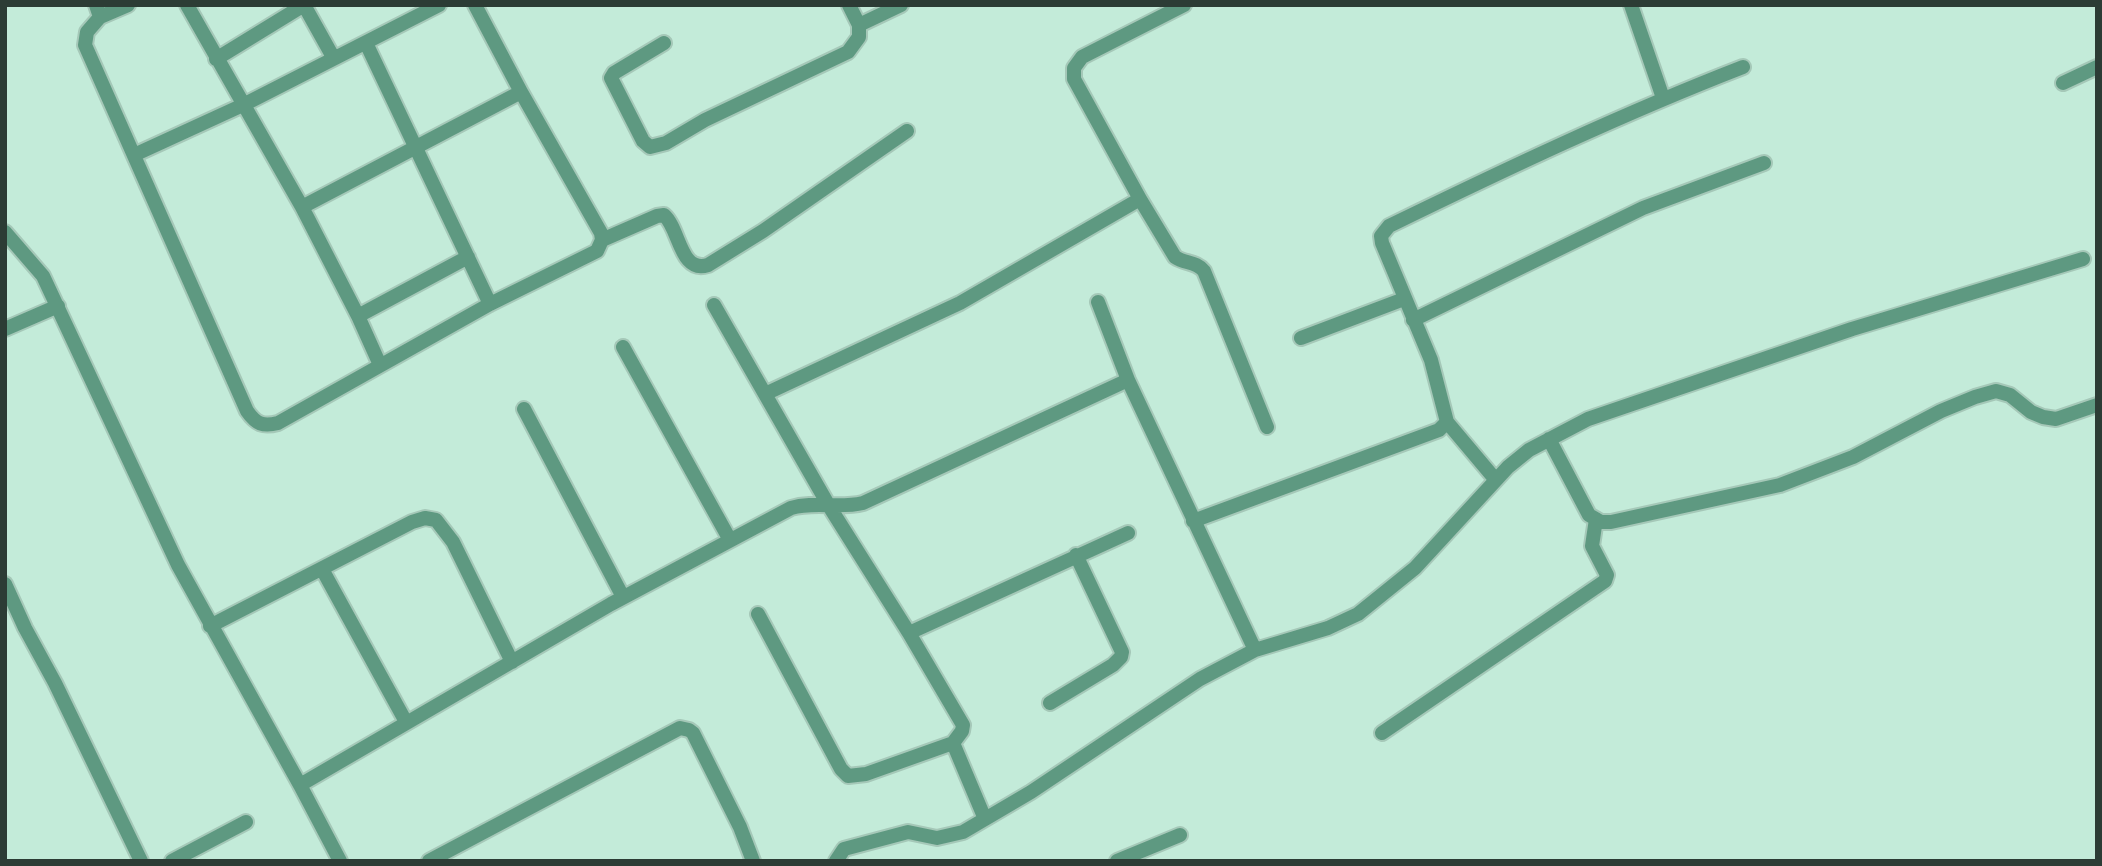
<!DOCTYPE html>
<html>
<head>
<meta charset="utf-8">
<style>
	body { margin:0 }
	#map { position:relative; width:2102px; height:866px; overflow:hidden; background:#c3ebd9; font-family:"Public Sans",sans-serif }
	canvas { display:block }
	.frame { position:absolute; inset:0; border:7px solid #2c3c35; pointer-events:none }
</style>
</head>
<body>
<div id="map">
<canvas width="2102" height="866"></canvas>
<div class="frame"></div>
</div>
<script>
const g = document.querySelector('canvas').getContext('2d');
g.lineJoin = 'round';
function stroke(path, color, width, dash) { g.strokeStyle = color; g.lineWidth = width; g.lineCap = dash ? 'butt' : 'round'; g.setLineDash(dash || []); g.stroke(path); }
const street = new Path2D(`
	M96,5l4,12 -13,15 -2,13 162,366c9,13 16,16 31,12l212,-119 107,-53 5,-11 -1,-7 -80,-141 -219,115 56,109 22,49
	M187,5l115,202
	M475,5l46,87
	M1631,5l32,93
	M100,17l28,-12
	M859,25l42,-20
	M366,43l124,261
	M664,43l-50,30 -3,5 32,63 7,6 16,-4 39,-23 143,-68 11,-15v-12l-10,-20
	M216,59l88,-54 29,52
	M2063,83l34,-16
	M134,155l109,-50 196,-100
	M1140,199l-66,-120v-11l8,-11 102,-52
	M5,232l38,44 7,15 128,274 122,220 311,-181 180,-96c23,-7 48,1 72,-5l265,-123
	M602,240l55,-24 7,-1c16,14 16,59 44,50l55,-34 144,-100
	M1098,302l30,78 127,270
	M714,305l115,201 80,127 54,92 -1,6 -9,12 -87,31 -18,2 -7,-7 -83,-155
	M358,316l110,-59
	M1413,320l230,-112 121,-45
	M5,329l53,-23
	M1301,338l103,-39
	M623,347l107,193
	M765,394l195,-91 180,-104 35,58c10,7 21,4 29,14l63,156
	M524,409l99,188
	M1447,422l48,57
	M1549,439l40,76 12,7h10l169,-37 73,-28 88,-46 34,-14 21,-6 14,4 21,17 12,5 13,2 41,-14
	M1193,521l246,-91 8,-8 -16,-62 -49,-117 -1,-7 8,-10c117,-57 233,-112 354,-159
	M322,569l84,153
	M5,584l20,44 30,55 86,178
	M210,626l202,-104 13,-4 11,2 17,22 59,120
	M909,633l219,-100
	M1050,703l63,-38 8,-8 1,-5 -46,-97
	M1382,733l223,-152 2,-6 -15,-29 4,-27
	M953,743l32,76
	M300,785l40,76
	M172,861l74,-39
	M429,861l251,-133 9,2 4,3 47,94 13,34
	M836,861l8,-12 64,-17 29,6 26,-6 68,-40 169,-113 55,-29 73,-22 30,-14 57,-46 93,-101 21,-17 59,-31 264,-90 231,-70
	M1117,861l63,-26`);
stroke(street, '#a5c8b8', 18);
stroke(street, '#5e9981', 14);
</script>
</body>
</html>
